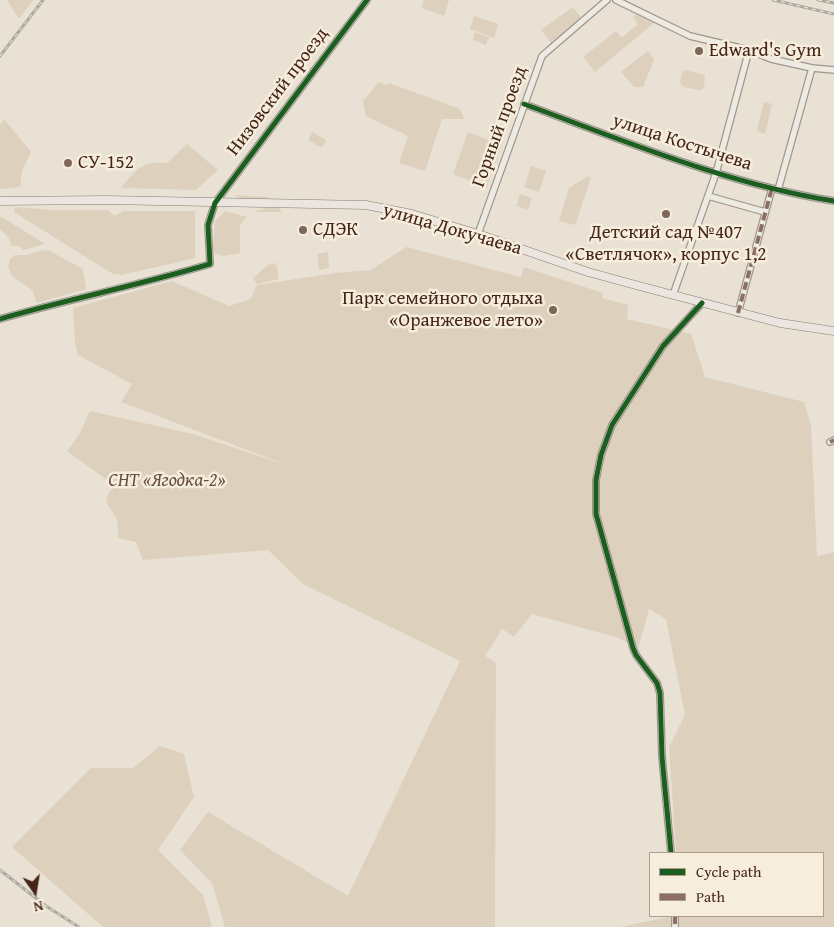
<!DOCTYPE html>
<html>
<head>
<meta charset="utf-8">
<style>
	body { margin:0 }
	#map { position:relative; width:834px; height:927px; overflow:hidden; background:#e9e1d3; font-family:"Gentium Book Plus",serif }
	canvas { display:block }
	.legend { position:absolute; left:649px; top:852px; width:175px; height:65px; box-sizing:border-box; background:#f6eddd; border:1px solid #af9d8e; margin:0; padding:6px 9px; list-style:none; font-size:15px; color:#452518 }
	.legend li { display:flex; align-items:center; gap:10px; height:25px }
	.legend b { width:25px; border:1px solid #af9d8e }
	.north { position:absolute; left:10px; top:867px; width:50px; height:50px; -webkit-text-stroke:4px #f6eddd; paint-order:stroke; rotate:167deg; font-size:14px; font-weight:700; line-height:20px; text-align:center; color:#452518 }
	.north::after { content:''; display:block; margin:auto; width:18px; height:22px; background:#452518; clip-path:polygon(50% 0,100% 100%,50% 72%,0 100%) }
</style>
</head>
<body>
<div id="map">
<canvas width="834" height="927"></canvas>
<ul class="legend">
<li><b style="height:6px;background:#1b5e20"></b>Cycle path</li>
<li><b style="height:6px;background:#8d6e63"></b>Path</li>
</ul>
<div class="north">N</div>
</div>
<script>
const g = document.querySelector('canvas').getContext('2d');
g.lineJoin = 'round';
function fillPath(path, color) { g.fillStyle = color; g.fill(path, 'evenodd'); }
function stroke(path, color, width, dash) { g.strokeStyle = color; g.lineWidth = width; g.lineCap = dash ? 'butt' : 'round'; g.setLineDash(dash || []); g.stroke(path); }
function label(font, color, halo, rows, align = 'center') {
  g.font = font + ' "Gentium Book Plus",serif'; g.lineWidth = 5; g.setLineDash([]); g.textBaseline = 'middle'; g.strokeStyle = halo; g.fillStyle = color; for (const [text, x, y, turn = 0] of rows) {
    g.save(); g.translate(x, y); g.rotate((+turn || 0) * Math.PI / 180); g.textAlign = isNaN(turn) ? turn : align; if (halo) g.strokeText(text, 0, 0); g.fillText(text, 0, 0); g.restore();
  }
}
fillPath(new Path2D(`
	M7,0h26l-14,19z
	M424,0h25l-5,16 -23,-8z
	M573,7l9,12 -31,24 -10,-13z
	M636,14l18,9 -59,49 -12,-15 33,-26 6,6 16,-13 -5,-7z
	M474,16l24,8 -4,14 -24,-9z
	M475,32l14,5 -3,8 -13,-5z
	M648,51l6,9 -11,27h-9l-13,-15z
	M686,70l19,5 -1,13 -4,2 -17,-3 -3,-5 2,-10z
	M379,82l8,3 2,-2 71,26 4,10h-22l-17,52 -26,-8 9,-27 -42,-20 -3,-15z
	M764,102l8,2 -7,30 -6,-2 -2,-3z
	M4,119l27,33 -9,19 -2,16 -20,2v-64z
	M312,132l14,8 -4,8 -14,-8z
	M468,132l34,13 -15,42 -34,-13z
	M187,144l31,26 -22,20 -75,-2c15,-18 21,-28 46,-25z
	M531,166l15,5 -7,21 -15,-5z
	M588,176l3,2 -16,47 -16,-4 10,-33z
	M520,194l12,4 -4,12 -12,-4z
	M234,195l35,2 -2,3 -26,-1z
	M15,207l37,3h56l6,6 10,-5h71v47l-73,17 -9,-1 -99,-62z
	M266,208h13l3,4h-29z
	M225,211l22,6 -7,8v28l-17,3 -8,-2 -2,-7 2,-26z
	M0,216l45,28 -21,6 -5,-4h-8l-2,-8 -9,-9z
	M406,247l115,30 3,-10 79,26 -1,5 26,7 -1,14 64,15 14,43 99,25 7,23 6,131 17,-4v375h-213l52,-11h150v-63h-147l-7,-106 16,-32 -19,-96 -17,-10 -11,40 -19,-11 -87,-24 -18,23 -12,-8 -17,27 11,7 -1,264h-270l-13,-44 -32,-33 28,-38 140,84 112,-235 -157,-77 -35,-34 -125,10 -7,-18 -18,-4c0,-6 0,-15 -2,-20 -9,-17 -15,-14 -2,-33l-47,-34 13,-18 10,-22 103,23 96,32 -168,-64 11,-18 -54,-29 -3,-13 -2,-34 99,-27 57,25 22,-7 6,-14 78,-12 36,-3z
	M43,250l7,1 33,18 3,20 -49,14 -5,-13 -20,-14 -4,-9 2,-8 5,-4h11z
	M328,252l1,16 -10,2 -2,-16z
	M276,263l3,16 -22,5 -4,-6 15,-13z
	M160,746l24,8 10,43 -36,53 45,45 9,32h-109l-91,-80 79,-79h42z`), '#ddd1be');
const minor = new Path2D(`
	M616,0l74,36 59,14 22,9 41,9 22,2
	M524,104c101,37 203,80 310,97
	M778,190l34,-122
	M708,196l57,16
	M478,234l64,-178 65,-56
	M673,295l43,-122 33,-123
	M738,313l34,-125
	M0,319c69,-20 140,-34 210,-55l-2,-39 7,-22 152,-203
	M830,442l4,-2
	M671,853l-9,-96 -2,-64 -3,-10 -21,-28 -3,-7 -37,-134v-34l5,-25 11,-30 51,-79 39,-43
	M675,916v11`);
const major = new Path2D(`
	M0,201l107,-1 259,5 46,9 66,20 110,38 55,15 137,36 54,8`);
stroke(minor, '#9f968d', 8);
stroke(major, '#877d74', 9);
stroke(minor, '#edeae2', 5.5);
stroke(major, '#eae5de', 8);
const rail = new Path2D(`
	M773,0l61,14
	M818,0l16,3
	M0,56l43,-56
	M0,870l46,36 33,21`);
stroke(rail, '#aea8a2', 3);
stroke(rail, '#f6eddd', 1, [4]);
stroke(new Path2D(`
	M738,313l34,-125
	M830,442l4,-2
	M675,916v11`), '#8d6e63', 4, [8, 4]);
stroke(new Path2D(`
	M524,104c101,37 203,80 310,97
	M0,319c69,-20 140,-34 210,-55l-2,-39 7,-22 152,-203
	M671,853l-9,-96 -2,-64 -3,-10 -21,-28 -3,-7 -37,-134v-34l5,-25 11,-30 51,-79 39,-43`), '#1b5e20', 5);
for (const [x, y, r, color] of [
	[699,51,5,"#7e6759"],
	[68,163,5,"#7e6759"],
	[666,214,5,"#7e6759"],
	[303,230,5,"#7e6759"],
	[553,310,5,"#7e6759"]
]) { const dot = new Path2D(); dot.arc(x, y, r, 0, 2 * Math.PI); g.fillStyle = color; g.fill(dot); stroke(dot, '#f6eddd', 2); }
label('19px', '#452518', '#f6eddd', [
	["Edward's Gym",709,51],
	["СУ-152",78,163],
	["СДЭК",313,230],
	["Детский сад №407",666,233,"center"],
	["«Светлячок», корпус 1,2",666,255,"center"],
	["Парк семейного отдыха",543,299,"right"],
	["«Оранжевое лето»",543,321,"right"]
], 'left');
label('19px', '#452518', '#f6eddd', [
	["Низовский проезд",278,92,-53],
	["Горный проезд",500,127,-70],
	["улица Костычева",682,143,18],
	["улица Докучаева",452,230,16]
]);
label('italic 19px', '#694d3d', '#f6eddd', [
	["СНТ «Ягодка-2»",167,481]
]);
</script>
</body>
</html>
